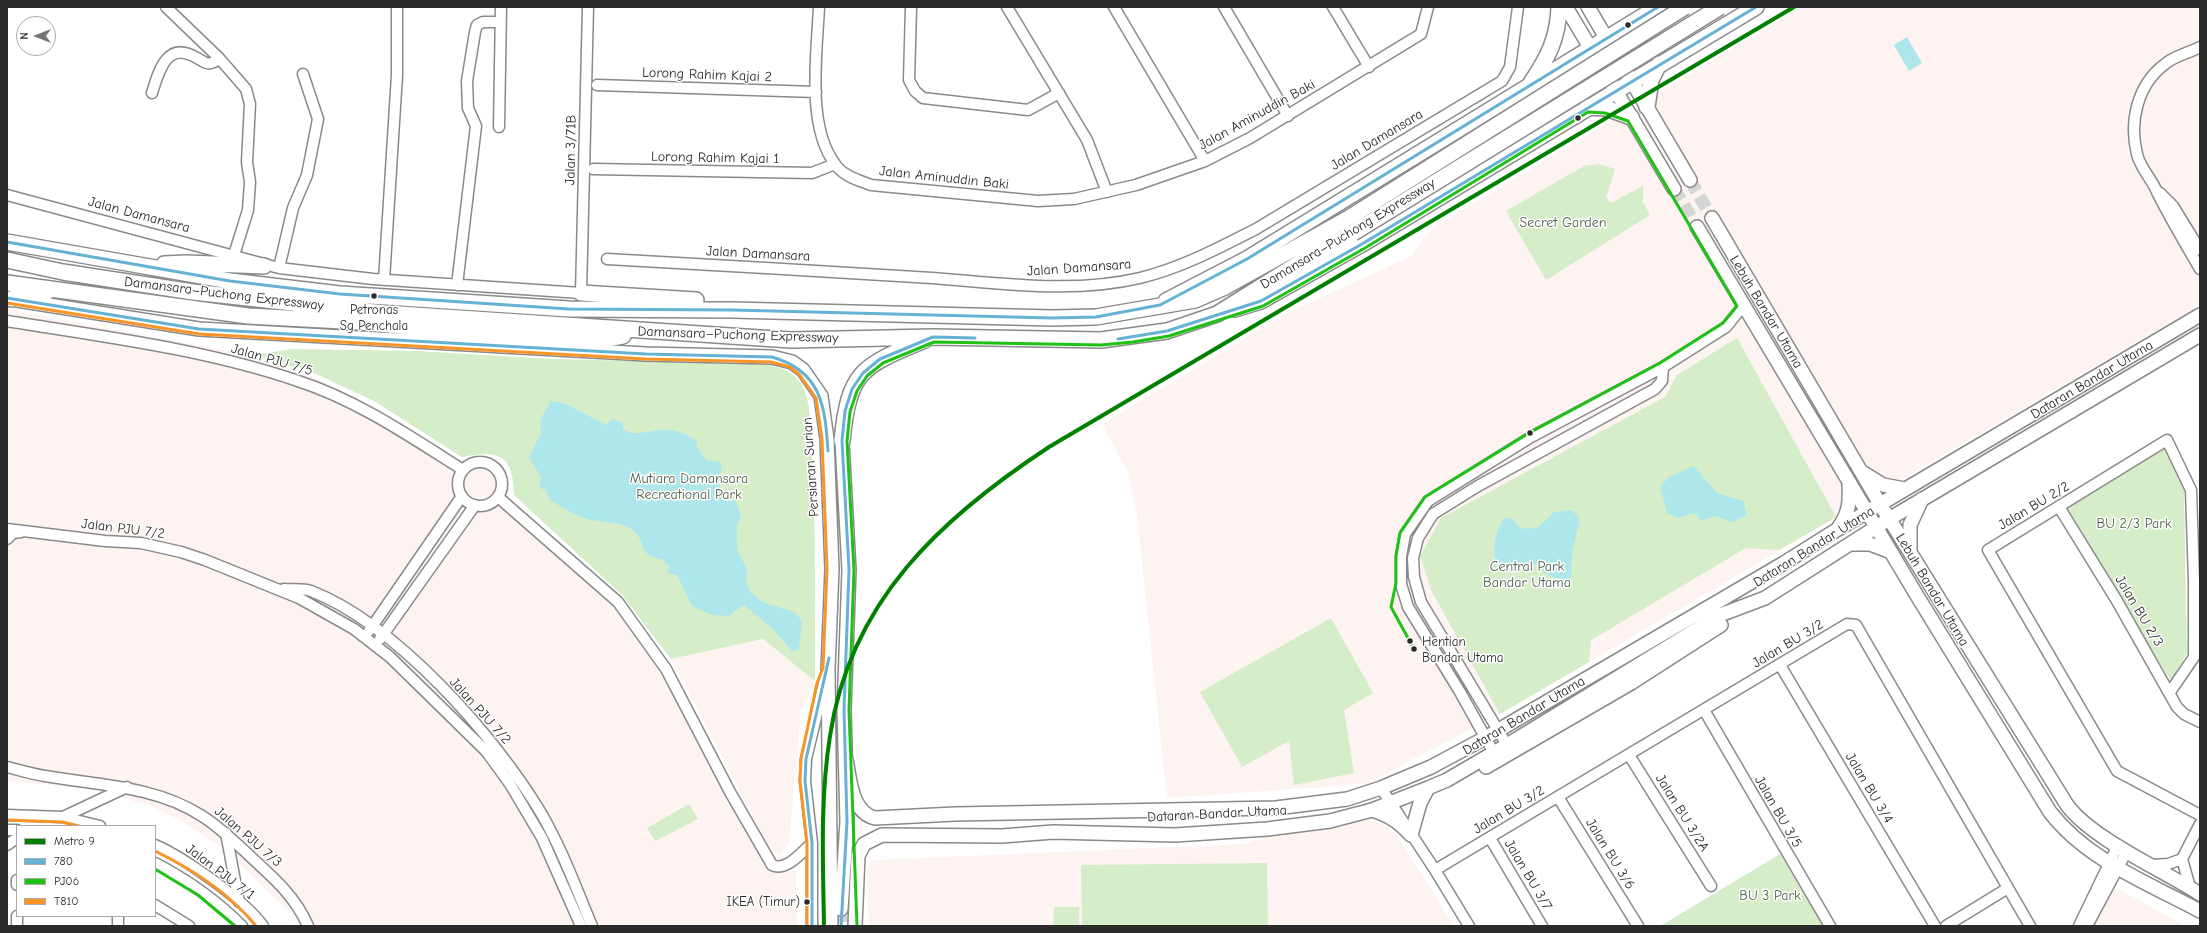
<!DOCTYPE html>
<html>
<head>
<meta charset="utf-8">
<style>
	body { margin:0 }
	#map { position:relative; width:2207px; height:933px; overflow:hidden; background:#fff; font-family:"Comic Neue",sans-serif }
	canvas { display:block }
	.frame { position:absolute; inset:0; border:8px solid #2b2b2b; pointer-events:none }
	.legend { position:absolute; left:16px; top:825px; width:140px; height:92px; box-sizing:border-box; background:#fff; border:1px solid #aaa; margin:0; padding:5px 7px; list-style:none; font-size:12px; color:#2b2b2b }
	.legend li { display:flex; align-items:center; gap:8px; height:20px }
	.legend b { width:20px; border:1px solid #aaa }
	.north { position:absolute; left:16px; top:16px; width:40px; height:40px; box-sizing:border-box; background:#fff; border:1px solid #aaa; border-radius:50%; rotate:270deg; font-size:11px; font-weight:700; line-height:16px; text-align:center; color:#2b2b2b }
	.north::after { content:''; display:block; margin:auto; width:14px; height:18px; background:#757575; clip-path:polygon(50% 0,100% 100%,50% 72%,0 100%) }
</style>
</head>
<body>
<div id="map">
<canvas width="2207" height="933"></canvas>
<div class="frame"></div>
<ul class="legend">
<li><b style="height:5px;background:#008000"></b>Metro 9</li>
<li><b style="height:5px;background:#66b2d4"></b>780</li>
<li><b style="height:5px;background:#1ec215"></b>PJ06</li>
<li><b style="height:5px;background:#fa9426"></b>T810</li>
</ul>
<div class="north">N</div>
</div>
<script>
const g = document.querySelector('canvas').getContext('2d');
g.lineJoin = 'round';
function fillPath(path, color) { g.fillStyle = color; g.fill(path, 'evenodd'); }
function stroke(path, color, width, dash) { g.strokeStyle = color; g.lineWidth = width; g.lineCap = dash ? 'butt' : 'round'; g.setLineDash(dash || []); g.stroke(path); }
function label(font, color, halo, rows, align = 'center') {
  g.font = font + ' "Comic Neue",sans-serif'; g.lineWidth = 3; g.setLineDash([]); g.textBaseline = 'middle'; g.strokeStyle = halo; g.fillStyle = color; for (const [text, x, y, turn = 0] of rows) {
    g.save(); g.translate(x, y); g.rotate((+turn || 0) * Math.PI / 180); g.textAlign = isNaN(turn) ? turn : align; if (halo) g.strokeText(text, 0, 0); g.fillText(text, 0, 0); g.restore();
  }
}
fillPath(new Path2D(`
	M1802,7h398v298l-700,409 -134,70 -199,14 -30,-283 -9,-43 -26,-48 187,-112 121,-55 24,-30z
	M7,309l242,46 61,20 62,31 89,54 23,-3 13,2 9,11 3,13v15l110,98 48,63 98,190 8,5 12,3 10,-7 2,76h-499l-6,-12 -71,-67 -39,-26 -31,-15 -59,-17 -85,-8z
	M763,639l52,42 -14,30 -12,133 -10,10 -10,-7 -98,-188z
	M1371,813l26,23 57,90h-585l-2,-58 7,-8 370,-16 23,-8z
	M2113,886l72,40h-95z`), '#fdf3f1');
fillPath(new Path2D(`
	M1599,164l16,5 -9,28 5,6 32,-17v16l7,13 -104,65 -40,-69 78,-45z
	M1737,338l99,179 -57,33 -33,-2 -155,92 -2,22 -89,52 -68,-122 -12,-36 21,-38 224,-121 12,-22z
	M291,349l126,2 135,8 211,5c16,3 32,7 40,23 9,19 8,53 9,75 4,73 3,145 3,219l-52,-42 -92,20 -49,-64 -108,-100c-1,-40 -14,-45 -52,-38l-88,-56 -58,-27 -60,-19z
	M2163,446l21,41 3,166 -16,28 -106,-173z
	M1331,618l42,75 -29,17 10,63 -60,12 -5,-44 -47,26 -42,-75z
	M689,804l9,15 -43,22 -8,-13z
	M1780,854l43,72h-163z
	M1267,863l1,63h-186l-1,-61z
	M1054,907h25v19h-26z`), '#d5edc8');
fillPath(new Path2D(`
	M1907,37l15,26 -13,8 -15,-26z
	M551,401l15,3 40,21 7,-6 10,4v6c12,9 25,1 39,1 13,-1 24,4 35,11v6l10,14h11l4,4c-4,15 -6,34 14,36l5,15 -4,10v17l1,9 9,17 -1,12 4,11 14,11 28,8 10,9 -3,30 -7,1 -19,-22 -29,-24 -16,11 -16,-1 -20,-9 -15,-31 -9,-2 1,-7 -7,-7c-26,-2 -14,-20 -32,-31 -13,-7 -29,-5 -43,-9 -12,-3 -27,-13 -38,-20l-3,-9 -7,-2 2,-11 -12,-19 12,-25 -1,-13z
	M1694,466l23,27 26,8 4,14 -15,7 -17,-6 -13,5 -8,-8 -16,5 -11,-5 -7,-26 9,-10z
	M1572,510l8,9 -8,33 -1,27c-14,2 -24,-3 -34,-14l-14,-2 -20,4 -7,-3c-4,-17 -1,-30 7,-45l9,-1 7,9 7,2 13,-2 15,-15z`), '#aee7eb');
stroke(new Path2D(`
	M1690,180l22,38
	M1674,189l23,38
	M841,909v17`), '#d5d5d5', 13, [13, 6]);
const minor = new Path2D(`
	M166,7l53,51 27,31 4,15 -3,58 3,20 -2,28 -14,45
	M819,7c-2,45 -13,119 16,157 8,12 23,16 36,21l167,16 36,-2 62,-14 69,-24 45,-23 171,-104 7,-27
	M911,7l-2,73 6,11 8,7 105,12 31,-17
	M1007,7l80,133 20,52
	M1114,7l91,154
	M1224,7l64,109
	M1333,7l36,60
	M2200,47c-11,6 -26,9 -35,17 -28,21 -36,58 -28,90 3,14 15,25 20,38 13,26 28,51 43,77
	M597,85l219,7
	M152,93c7,-23 15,-53 45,-35 4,2 10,7 14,5 3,0 6,-3 8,-5
	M499,127l2,-120
	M593,169l219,4 23,-9
	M2160,193l13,13 27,44
	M7,195l272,73 94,11 208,14 7,-286
	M607,259c108,6 217,12 325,19 68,5 140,16 208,0 41,-10 79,-30 116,-49l246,-148 8,-14 8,-60
	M279,268l14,-60 14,-33 11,-56 -15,-45
	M384,280l13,-205v-68
	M457,285l19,-159 -8,-18 -1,-27 8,-49 2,-7 6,-3h17
	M7,321c98,16 197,28 291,60 59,19 113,56 165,89
	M458 484a22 22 0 1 1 44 0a22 22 0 1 1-44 0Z
	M498,497l120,105 48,67 64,123 42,73c14,7 30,-13 40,-22
	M2059,507l58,94 60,106 7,7 16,8
	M7,529l98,12 36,2 40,9 24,8 94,38 55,31 36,28 96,94 24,33 32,54 39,88
	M7,539l6,-6 8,-1
	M284,589c8,1 19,-1 27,2 85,33 184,145 230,222 21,36 35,75 51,113
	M369,631l93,-135
	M380,639l95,-134
	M1780,665l155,261
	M2170,692l24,-35v-75l-3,-92 -24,-50 -179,110 129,221 83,44
	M1704,710l126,216
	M1507,745l-86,-143 -7,-25 -1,-19 5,-20 15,-24 45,-28 177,-97 7,-8 1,-14
	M1494,753l-34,-61 -52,-85 -7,-23v-28l4,-22 23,-33 103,-64 132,-70 63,-40 17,-21
	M1629,755l82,131
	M7,767c12,3 25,7 38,9 53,9 111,10 157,40 19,12 35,28 51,43 22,20 43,39 55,67
	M1381,788l54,82 34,56
	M1558,797l80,129
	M7,815l56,2 37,9
	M63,817l64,-30
	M7,830h10
	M226,833l13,69
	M1490,838l52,88
	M7,845l10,-7
	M155,845c30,13 89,55 108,81
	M2182,859l8,28
	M155,863c31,16 62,38 87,63
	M2152,865l16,-1 14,-5 18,-35
	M1435,870l412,-246 9,1 174,301
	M17,880v5
	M155,905l34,21
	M17,916v10
	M118,916v10
	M812,926v-83l-7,-62 1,-22 20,-84
	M1946,926l62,-38
	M2079,926l39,-81
	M2087,926l40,-75`);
const major = new Path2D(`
	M1566,7l108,182
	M1588,7l102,173
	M1712,218l168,286 187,301c25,34 96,65 133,89
	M1697,227l219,367 134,218c37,48 98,71 150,99
	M17,300l182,29 447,25 126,3 20,5 11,8 18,26 6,43 5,130 -4,100 3,257
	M1862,472l21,13 22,4
	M1839,527c10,-14 11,-25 10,-42
	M1850,544h20l21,8
	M1910,552v-27l12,-26
	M846,759c4,20 5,53 29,59l80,-4 321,-6 71,-9 34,-11 50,-21 54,-29 299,-175 54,-34 362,-214
	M1486,767l145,-84 90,-58
	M1372,810c17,5 27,12 39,25l9,-32 8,-15
	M841,909l6,-87 -3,-112 5,-140 -7,-129
	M855,926l3,-70 6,-12 18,-9 120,1 51,-4 122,3 92,-6 63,-8 42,-11 56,-22 19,-8 60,-35 213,-130 45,-17 124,-79 311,-184`);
const highway = new Path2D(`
	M1531,83c17,-26 27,-44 28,-76
	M1587,107l19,1 25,9
	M1647,107l4,-27 8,-16
	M7,242l223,39 110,13 229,15 163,1 320,8 44,-1 99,-17 30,-13 122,-68
	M7,260l56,12 130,20 191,21 407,27 142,-3 168,3 66,-9 50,-17 90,-56 46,-25
	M164,264l23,-1 77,3
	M7,283l241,33 113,6 102,11 58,3 80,4 22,-4
	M581,293l115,7
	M11,299l35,-6
	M1166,301l81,-42 411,-252
	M1235,309l26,-8 101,-57 394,-237
	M842,441c7,-71 20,-75 83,-101`);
stroke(minor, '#8a8a8a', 13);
stroke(major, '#8a8a8a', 16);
stroke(highway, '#8a8a8a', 18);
stroke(minor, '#fff', 10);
stroke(major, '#fff', 13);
stroke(highway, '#fff', 15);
const highwayBridge = new Path2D(`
	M1347,219l338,-212
	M1353,233l367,-226`);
stroke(highwayBridge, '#8a8a8a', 18, []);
stroke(highwayBridge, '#fff', 15);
stroke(new Path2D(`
	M7,242l223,39 110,13 229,15 163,1 320,8 44,-1 64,-12 87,-46 411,-252
	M7,298l192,31 447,25 126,3c49,14 53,48 56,94
	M1118,339l49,-8 94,-30 101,-57 394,-237
	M812,926v-83l-7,-62 1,-22 23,-101
	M841,926l6,-104 -3,-112 5,-140 -7,-129 3,-30 7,-22 11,-16 17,-14 53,-22 42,1`), '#66b2d4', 3);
stroke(new Path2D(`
	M155,869l43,26 37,31
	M857,926l-8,-216 5,-140 -7,-129 3,-29 7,-21 10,-15 16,-13 51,-21 167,3 32,-3 36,-6 94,-30 102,-58 223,-136 17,1 23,8 109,185 -14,17 -63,40 -131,70 -104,64 -25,36 -4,23v27l-5,24 23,42`), '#1ec215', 3);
stroke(new Path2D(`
	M7,303l192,31 447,25 125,3 19,5 9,7 17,24 6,41 5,130 -4,99 -6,15 -16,76 -1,22 7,62v83
	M7,820l55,2 17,4
	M155,851c37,18 75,43 101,75`), '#fa9426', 3);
stroke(new Path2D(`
	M824,926c-1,-63 -4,-127 6,-190 20,-135 111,-218 219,-289l745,-440`), '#008000', 4);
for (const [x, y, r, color] of [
	[1628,25,3.5,"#2b2b2b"],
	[1578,118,3.5,"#2b2b2b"],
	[374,296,3.5,"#2b2b2b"],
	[1530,433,3.5,"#2b2b2b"],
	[1410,641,3.5,"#2b2b2b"],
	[1414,649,3.5,"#2b2b2b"],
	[807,902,3.5,"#2b2b2b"]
]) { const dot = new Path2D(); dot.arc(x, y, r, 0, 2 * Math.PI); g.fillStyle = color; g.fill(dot); stroke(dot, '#fff', 1.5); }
label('13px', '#2b2b2b', '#fff', [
	["Petronas",374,310],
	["Sg Penchala",374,326],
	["Hentian",1422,642,"left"],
	["Bandar Utama",1422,658,"left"],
	["IKEA (Timur)",800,902,"right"]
]);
label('14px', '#2b2b2b', '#fff', [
	["Lorong Rahim Kajai 2",707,75,2],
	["Jalan Aminuddin Baki",1257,115,-29],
	["Jalan Damansara",1377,140,-31],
	["Jalan 3/71B",571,150,-89],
	["Lorong Rahim Kajai 1",715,158,1],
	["Jalan Aminuddin Baki",944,178,6],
	["Jalan Damansara",139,215,15],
	["Damansara–Puchong Expressway",1348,234,-31],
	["Jalan Damansara",758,254,3],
	["Jalan Damansara",1079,268,-4],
	["Damansara–Puchong Expressway",224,294,7],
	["Lebuh Bandar Utama",1766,312,59],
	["Damansara–Puchong Expressway",738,335,2],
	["Jalan PJU 7/5",272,360,16],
	["Dataran Bandar Utama",2092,380,-31],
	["Persiaran Surian",811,467,-94],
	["Jalan BU 2/2",2034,506,-31],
	["Jalan PJU 7/2",123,529,7],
	["Dataran Bandar Utama",1814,547,-32],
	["Lebuh Bandar Utama",1932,590,59],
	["Jalan BU 2/3",2139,611,59],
	["Jalan BU 3/2",1788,644,-31],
	["Jalan PJU 7/2",480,711,48],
	["Dataran Bandar Utama",1524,716,-31],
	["Jalan BU 3/4",1869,788,59],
	["Jalan BU 3/2",1509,810,-31],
	["Jalan BU 3/5",1778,812,60],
	["Jalan BU 3/2A",1682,813,58],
	["Dataran Bandar Utama",1217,814,-3],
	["Jalan PJU 7/3",248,837,41],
	["Jalan BU 3/6",1610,854,58],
	["Jalan PJU 7/1",220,872,37],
	["Jalan BU 3/7",1528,875,59]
]);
label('14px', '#54614d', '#fff', [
	["Secret Garden",1563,223],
	["Mutiara Damansara",689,479],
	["Recreational Park",689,495],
	["BU 2/3 Park",2134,524],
	["Central Park",1527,567],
	["Bandar Utama",1527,583],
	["BU 3 Park",1770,896]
]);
</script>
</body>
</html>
